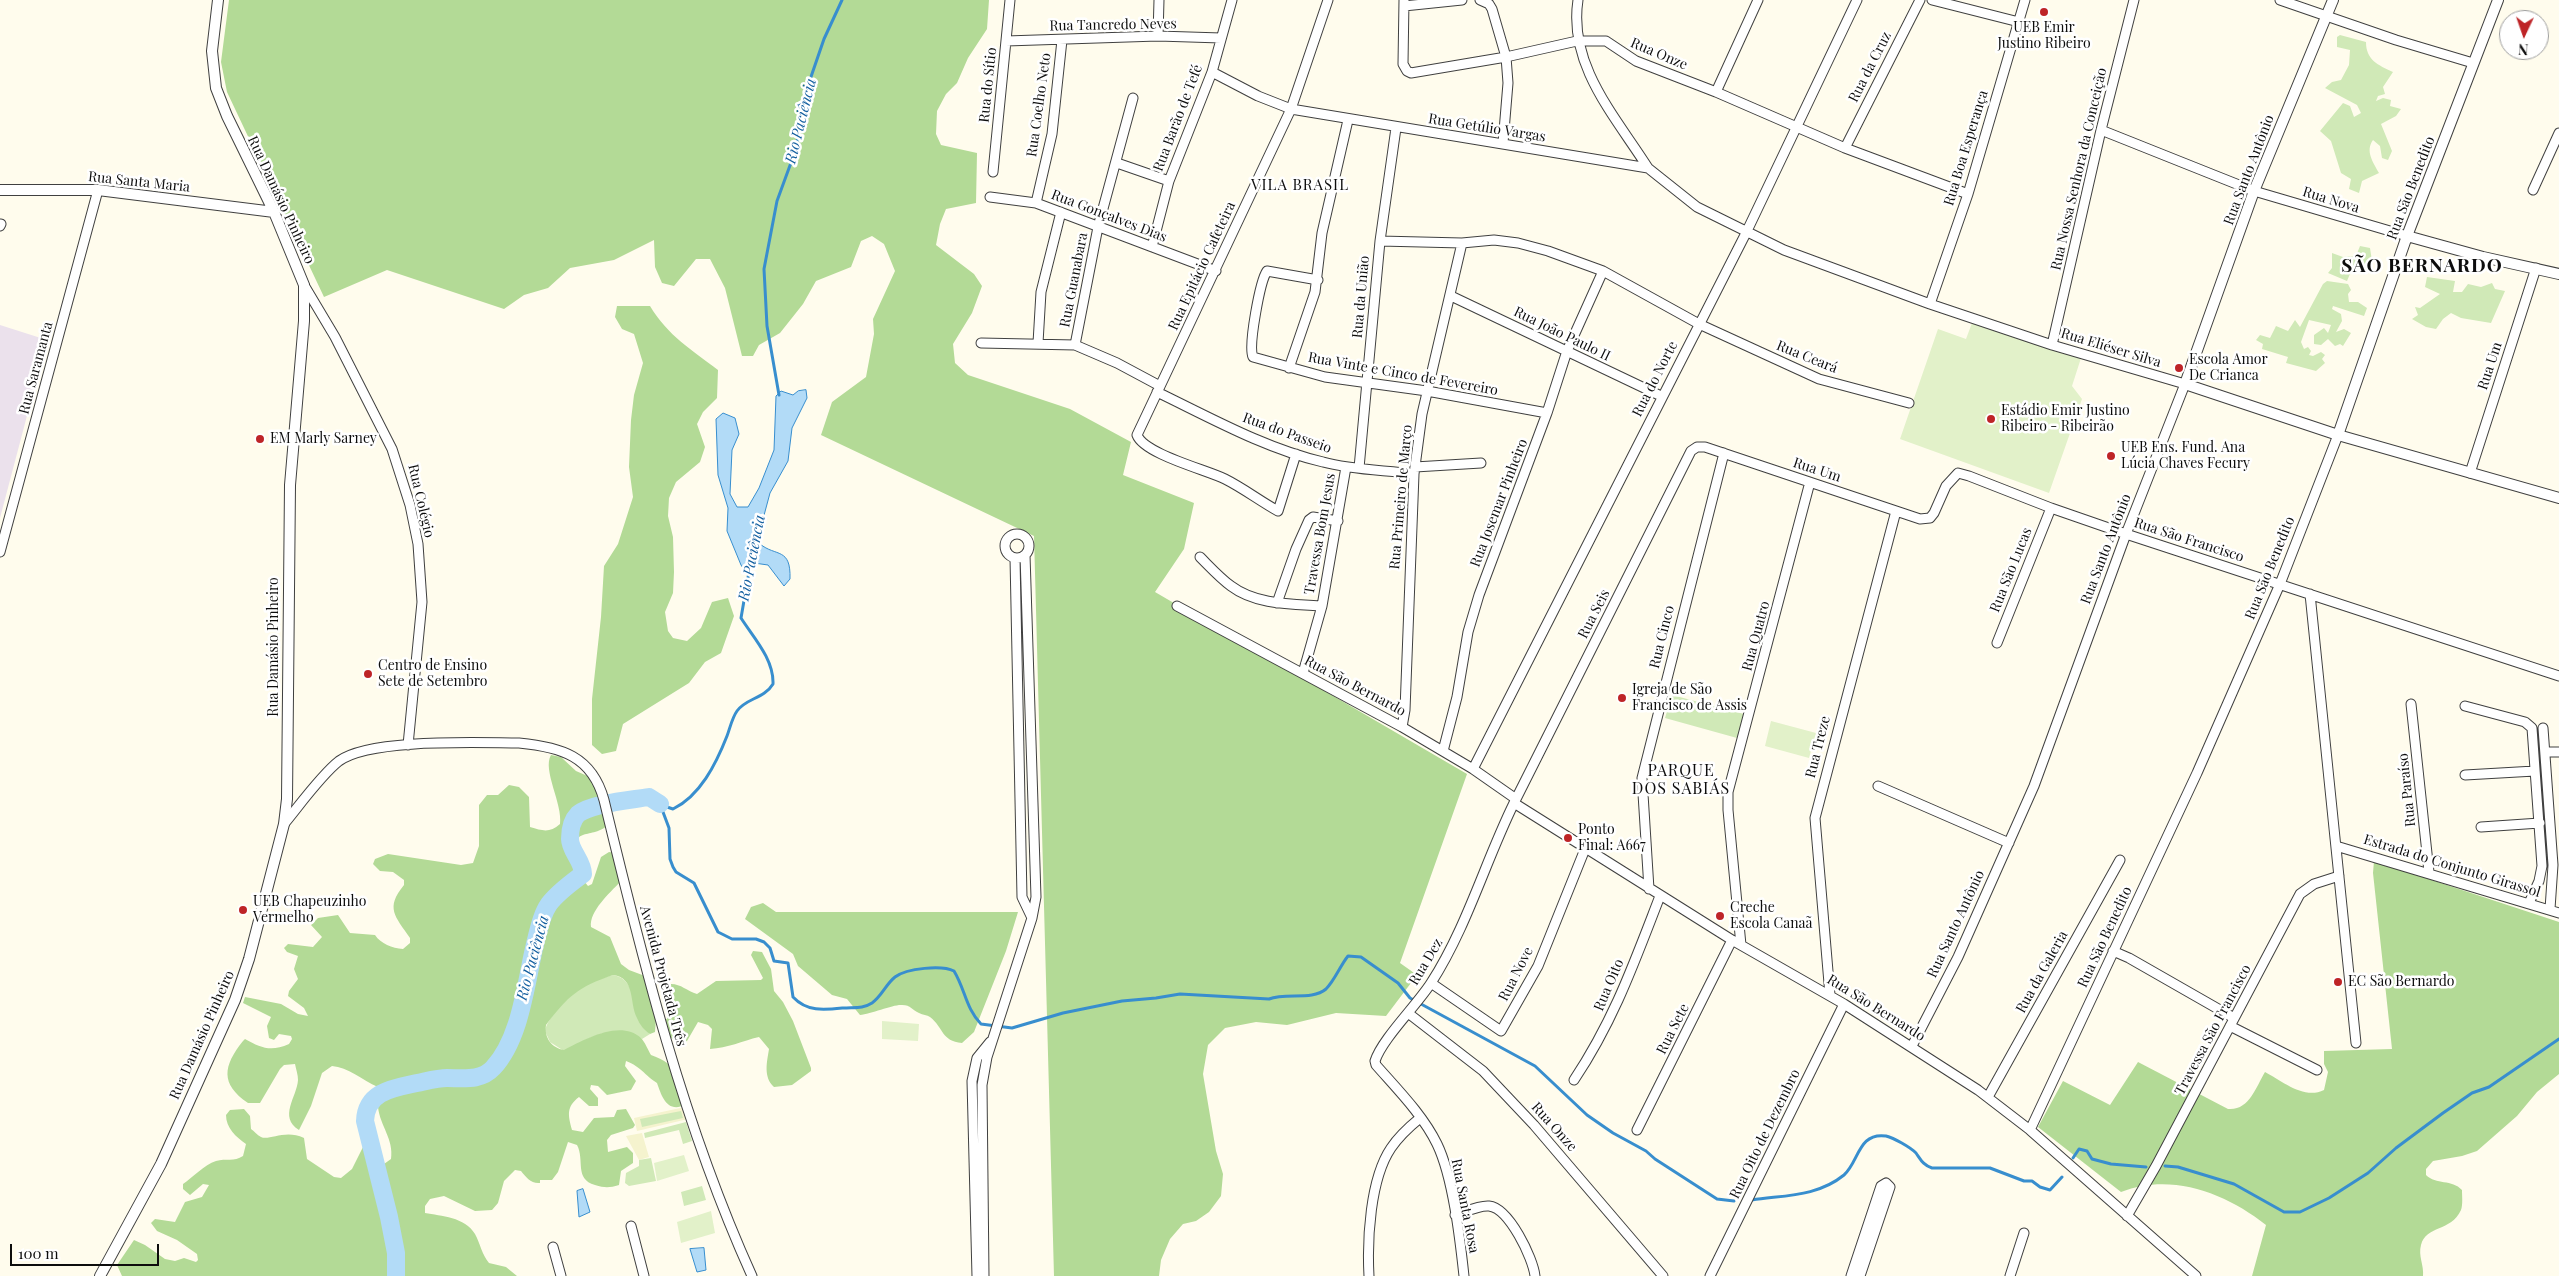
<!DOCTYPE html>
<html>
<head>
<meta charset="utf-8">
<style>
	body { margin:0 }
	#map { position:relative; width:2559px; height:1276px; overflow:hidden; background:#fffced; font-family:"Playfair Display",serif }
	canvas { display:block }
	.north { position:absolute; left:2499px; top:10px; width:50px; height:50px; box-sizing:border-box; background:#fff; border:1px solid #9e9e9e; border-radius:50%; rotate:183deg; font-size:14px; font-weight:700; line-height:20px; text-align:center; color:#0d0d0d }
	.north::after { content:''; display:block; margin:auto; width:18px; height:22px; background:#be2427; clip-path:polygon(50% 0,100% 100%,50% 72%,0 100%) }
	.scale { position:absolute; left:10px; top:1244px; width:149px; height:22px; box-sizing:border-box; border:2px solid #0d0d0d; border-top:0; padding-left:6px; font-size:15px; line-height:18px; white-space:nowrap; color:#0d0d0d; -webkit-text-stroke:4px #fff; paint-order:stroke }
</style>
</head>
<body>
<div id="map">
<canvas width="2559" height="1276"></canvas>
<div class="north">N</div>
<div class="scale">100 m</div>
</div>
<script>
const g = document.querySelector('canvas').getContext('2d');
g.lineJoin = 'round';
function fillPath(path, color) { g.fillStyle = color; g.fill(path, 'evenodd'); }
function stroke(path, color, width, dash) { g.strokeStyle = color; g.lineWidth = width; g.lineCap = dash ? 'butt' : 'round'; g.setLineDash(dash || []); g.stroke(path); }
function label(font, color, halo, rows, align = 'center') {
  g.font = font + ' "Playfair Display",serif'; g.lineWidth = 5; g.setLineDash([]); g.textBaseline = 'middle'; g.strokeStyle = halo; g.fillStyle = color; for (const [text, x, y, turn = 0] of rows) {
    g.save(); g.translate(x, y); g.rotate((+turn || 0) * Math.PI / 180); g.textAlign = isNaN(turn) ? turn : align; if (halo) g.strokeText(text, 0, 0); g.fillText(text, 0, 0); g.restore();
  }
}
fillPath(new Path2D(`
	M0,325l47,15 -47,178z`), '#ebe1ec');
fillPath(new Path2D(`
	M685,1107l3,12 -51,12 -3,-13z
	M642,1133l7,24 -10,3 -13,-24z`), '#f5f3ce');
fillPath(new Path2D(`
	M2340,35l26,7c0,18 12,23 27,30l-10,15 2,7 -7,2 -2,5 7,-3 8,2 -1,6 11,3 -5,7 -15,8 11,27 -4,9 -6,-2 -2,-12 -7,-6c-8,11 0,22 6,33l-17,8 -3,12 -10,-4 2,-10 -10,-6 -10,-32 -11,-10 23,-28 7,3 4,11 7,-4 -4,-8 -32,-17 7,-6 9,-2 8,-15 1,-15 -13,-3v-10z
	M2360,246l10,2 2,13 -20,8 -5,12 -19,-8 4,-5v-15l11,4 13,-1z
	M2427,277l28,4 -2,11h9l6,-8 13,3 11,-4 3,6 10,2 -14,32 -30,-5 -10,-5 -8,6 -7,10 -10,-2 -14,-8 6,-4 -3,-8 5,1 20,-14 -15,-7z
	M2327,281l21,3 3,6 -3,4 1,8h9l9,6 -3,8 -31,-10 -1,3 9,5 1,7 -6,11 8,-3 7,4 -8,13 -3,-2 -5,2 -7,-7 -7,6 -7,-1v-9l10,-7 4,5 3,-8 -22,-5 -8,22 3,7 4,-2 3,4 -2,4 4,1 8,-4 4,3 -3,4 3,4 -9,8 -30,-8 2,-6 -26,-8 1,-5 -7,-4 4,-5 10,3 6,-12 12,5 7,-11 5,7 23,-43z
	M1672,695l72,19 -7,24 -72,-20z
	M613,975c27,4 19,45 37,59l-8,5c-26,-18 -53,-1 -78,12l-14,-9 -5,-11c2,-14 28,-40 41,-47 8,-4 18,-6 27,-9z
	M681,1111l2,7 -41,9 -2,-8z
	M686,1122l6,19 -9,3 -4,-14 -34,8 -1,-5z
	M651,1158l5,23 -27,5 -4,-3 1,-10 13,-7v-6z
	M702,1186l4,14 -22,6 -3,-14z`), '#d0e9b7');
fillPath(new Path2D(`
	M229,0h760l-2,29 -19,29 -11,25 -11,11 -9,17 -1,23 5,11 36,8 -1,50 -30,6 -6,15 -4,21 38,29 8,12 -10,27 -19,31 2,19 13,12 102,34 61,33 -8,33 71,28 -10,46 -29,43 312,182 -67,189 17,12 -31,41 -50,-3 -49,12 -31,-3 -31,6 -17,17 -5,29 13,77 7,23 -2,22 -12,16 -13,9 -13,3 -13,15 -9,21 -2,16h-105l-20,-740 -213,-101 11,-33 34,-25 8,-43 -1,-15 22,-48 -11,-27 -12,-8 -11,5 -10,26 -35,14 -13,23 -23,29 -21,12 -6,11h-11l-17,-68 -15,-29h-14l-22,27 -12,-3 -7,-16 -1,-27 -40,20 -44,8 -22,20 -24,7 -20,14 -117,-39 -63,27 -97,-205 -6,-30z
	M617,306h33c18,30 42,44 68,64l-1,28 -14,14 -6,12 8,23 -5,15 -24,20 -7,16 -1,18 5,21 1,35 -1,21 -8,19 3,19 5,7 14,3 14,-13 11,-26 16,-4 6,18 -13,37 -16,9 -16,21 -66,41 -7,27 -14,3 -10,-9v-46l9,-82 3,-51 14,-22 15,-47 -4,-30 2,-47 3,-25 9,-32 -9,-29 -12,-5 -7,-12z
	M551,755l10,2 15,14 16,7 17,46c-17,17 -40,0 -31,35 2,10 3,19 10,27l4,-2 9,-27 8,-5 7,1 4,29c-10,11 -31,29 -29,45l19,10 11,27 8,6 24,9 2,14 -4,12 5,13 -1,14 -5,2c-6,-4 -10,-9 -13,-16 -8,-15 -1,-40 -24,-43 -35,12 -45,21 -67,50 -2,13 6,23 18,25 20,-10 56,-31 77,-12 4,4 7,12 10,17 29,10 26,23 34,50 -18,8 -23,-8 -28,-22 -14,-9 -14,-15 -31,-22l-1,5 11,15 -5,9 -24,5 -9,-9 -7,-1 -1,4 8,9v8h-9l-10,-9c-13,10 -11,18 -7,33l11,2 11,-14 20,-1 3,-7 9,-1 9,16 -2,3 -22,7 -4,5 1,12 19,-5 6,6v10l-12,8 -2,14c-10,3 -14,3 -24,0 -21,-6 -10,-25 -18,-40l-9,-3 -10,30 -6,8h-12v3c-9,1 -14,-6 -19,-12l-6,-1 -11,11 -6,22 -6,7 -17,1 -31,-15 -14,3 -5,7v7c16,3 40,4 50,21 5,9 7,21 14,29l17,4 11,9h-395l-5,-11 17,-25 11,5 20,14 10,2 9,-3 12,4 2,-2 -1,-6 -20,-14 -20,-9 -6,-8 4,-4 20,3 10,-20 17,-5 7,-12 -6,-1 -13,11 -7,-6v-5c10,-7 21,-19 33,-23 10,-3 18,1 27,-5l3,-12c-10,-7 -20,-16 -20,-29l4,-5 14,-1 6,7 1,13c3,2 6,6 10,8 8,4 24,-8 43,1l3,21 27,18 7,1 11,-9 13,-26 19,21 7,-5c3,-20 -11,-33 -13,-52 -1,-7 2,-12 0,-20 -16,-7 -30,-20 -46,-21l-10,7 -11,33 -12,24c-21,-13 -2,-33 -1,-50 0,-5 -2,-11 -3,-16l-11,1 -4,4 -20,34h-12c-28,-19 -25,-37 -5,-62l2,-2c16,9 26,13 44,5l3,-5 -1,-3 -12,-2 -5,6 -5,-2 -2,-12 4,-9 -28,-14 2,-6 36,7 17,10 10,2 -4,-8 -16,-12 1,-5 9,-12 -4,-10 4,-13 -11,-4 -3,-4 4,-4 25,3 9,-10 -11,-12 7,-7 20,-3 12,18 25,2c6,9 17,13 28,14l7,-6v-5c-15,-22 -25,-30 -6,-53v-5l-11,-8 -13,-1 -7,-7 2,-5 13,-5 73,11 12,-2 6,-17v-41l8,-10h11l11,-10 10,2 10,10 1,30c13,4 20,6 30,-3 3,-20 -18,-54 -9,-69z
	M2374,861l185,61v152l-22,18 -20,24 -40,35 -15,5 -29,5 -7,8v6c10,10 26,4 36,15 0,6 1,15 -1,20 -10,22 -35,15 -40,35 -3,11 3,20 2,31h-171l14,-51c-40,-32 -95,-53 -145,-33l-83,-65 25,-46 47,24 28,-43 90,47c21,2 28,-22 37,-37 17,9 39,28 59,18l4,-18 -4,-8v-13l68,-2 -19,-176z
	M763,903l13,9h242l-12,39 -32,81 -12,11c-21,-2 -18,-15 -32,-26 -3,-2 -7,-2 -11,-4 -7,-3 -8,-8 -17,-8 -8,-1 -31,9 -42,10l-13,-16 -15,-4 -34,-29 -5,-12 -48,-35 6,-12z
	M753,951l9,1 9,17 3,22 9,11 10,19 18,47v3l-19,14 -18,2c-11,-10 -7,-25 -5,-38l-10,-12c-17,4 -31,11 -49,12l2,-20 -4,-4 -10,-3 -11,19 -5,2 -22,-10 1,-12 6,-2 1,-6 -5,-15 8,-14c10,0 16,7 26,10l19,-13 45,-1 2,-2 -12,-23z`), '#b3da96');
fillPath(new Path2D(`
	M1972,323l109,35 -9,28 10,13 -33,94 -149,-54 38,-110 28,10z
	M1771,721l45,12 -7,25 -44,-12z
	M882,1021l37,3 -1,17 -36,-2z
	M684,1155l5,16 -32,10 -3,-18z
	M711,1211l4,22 -34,10 -4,-21z`), '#e2f1c9');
const water = new Path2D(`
	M806,390l1,8 -15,30 -4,33 -18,32 -11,41 1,10c16,13 31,3 30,35l-6,7 -16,-21 -14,-2 -9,8 -4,-6 -14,-34 1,-23 -10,-33 -2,-56 7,-6 12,5 4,16 -7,16 -2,44 7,13h11l11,-19 15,-38 2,-54 5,-5 12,4 5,-4z
	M583,1189l7,23 -11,5 -2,-26z
	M704,1248l2,22 -9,2 -7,-23z`);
fillPath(water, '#b2dbf7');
stroke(water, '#388ece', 1);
stroke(new Path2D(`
	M779,395l-12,-69 -3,-57 13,-68 19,-52 7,-49 21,-61 18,-39
	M660,804l9,24 1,31 3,8 3,5 18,11 24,49 14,7h24l8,3 6,6 4,13 14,2 5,34c14,15 31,13 50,11 10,-1 20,1 29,-5 10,-7 14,-19 23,-26 12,-9 47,-12 59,-6 11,18 12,38 27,53l31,4 51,-15 59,-12 34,-3 24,-4 89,5c17,-7 43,2 57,-10 9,-9 14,-23 22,-33l13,1 37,26 12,15 125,68 52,49 26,18 33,18 9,8 62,40 17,2
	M661,805l12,4c27,-13 43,-45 54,-73 3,-8 5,-18 10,-25 9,-13 27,-12 36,-27 1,-25 -20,-47 -32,-66l9,-52
	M2073,1158l6,-9 8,2 5,8 19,5 35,3
	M2165,1166l13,1 56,17 50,28h16l29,-14 39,-25 28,-25 47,-35 29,-20 17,-6 70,-48
	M1752,1200c32,-5 65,-3 92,-25 15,-13 14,-43 42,-39 8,2 24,11 30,17 5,7 7,12 16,15h58l34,13h8l8,6 10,3 12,-13`), '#388ece', 3);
stroke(new Path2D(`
	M396,1276v-23l-7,-36 -24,-96c1,-30 29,-33 52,-38 10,-2 21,-5 30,-5 17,0 34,3 46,-10 29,-31 33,-89 43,-128 3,-12 6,-26 13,-36 9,-12 22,-21 34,-30 0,-13 -13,-23 -13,-35 0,-9 2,-19 8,-25 14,-11 54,-14 71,-17l11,7`), '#b2dbf7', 18);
const minor = new Path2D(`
	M1404,0l-1,64 4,7 4,2 95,-16 71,-16h29l30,20 80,31 129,56 123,46
	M1480,0l9,4 3,5 14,48 2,26 -5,60
	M1578,0c-10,65 37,116 70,168
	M1932,0l87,22
	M2280,0l116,40 77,23
	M1404,6l58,-6
	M1158,36l1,-36
	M1006,41l152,-5 63,2
	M1212,72l46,24 33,13 357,59 49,39 87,43 146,54 122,41 133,39 -59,150 -92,252 -76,171 -46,89
	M1716,92l42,-92
	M2101,130l153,61 153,45
	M1845,148l75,-148
	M1117,163l52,18
	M993,172l17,-172
	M2533,190l26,-57
	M990,197l46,6 180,68
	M1036,203l16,-69 10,-94
	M0,226l1,-2
	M1380,241l82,2 32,-3 24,3 30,8 55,20 96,53 120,55 90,24
	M1152,247l17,-66 43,-109 20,-72
	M1318,280l-51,-9c-7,10 -19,75 -14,86l72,20 102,14 120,22
	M304,285l31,52 57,112 18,56 8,39 4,58 -14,143
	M1451,296l210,100
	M1930,304l38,-110 57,-194
	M981,343l94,2 42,18 43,23
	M1038,343l3,-51 20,-80
	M1075,345l23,-118 35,-129
	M2052,345l49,-215 33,-130
	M1289,368l26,-76 7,-59 26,-113
	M1157,392c52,25 109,57 166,70 29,8 61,8 91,12
	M1296,454l-18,57c-18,-10 -35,-23 -53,-32 -18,-9 -81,-25 -88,-44l154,-326 37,-109
	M1415,467l66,-4
	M1359,468l21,-227 16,-113
	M2470,473l66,-205
	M1005 546a12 12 0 1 1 24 0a12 12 0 1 1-24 0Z
	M0,552l98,-362
	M1200,557c10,10 20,21 31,29 25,19 61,18 91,20
	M1015,558l7,339 10,21
	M2310,594l46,449
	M1277,603l19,-54 13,-29 4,-3 25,4
	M1177,606l225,121 71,42 43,30
	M1997,643l54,-135
	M1303,673l19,-67 24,-139
	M2411,704l18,168
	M2465,706l60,16 7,6 10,138 -3,15 -10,22
	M1402,727l3,-17 9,-236 8,-60 40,-171
	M2543,728l10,137 -3,44
	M1443,751l14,-54 11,-65 11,-37 68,-182 20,-62 36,-80
	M2545,752h14
	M1473,769l273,-536 111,-233
	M2465,775l70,-4
	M1878,786l131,57
	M1514,803l218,137 112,64 134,86 52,40 166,146
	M284,824c15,-18 37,-49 55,-63 31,-23 140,-18 180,-18 42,4 73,13 85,57 39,162 79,324 148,476
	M2481,827l59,-4
	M2336,846l223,67
	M1649,889l-7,-111 82,-325
	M1741,945l-13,-135v-18l82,-310
	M2113,951l16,7 105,60
	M1431,983l70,48 37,-65 47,-117
	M1830,995l-15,-177 81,-307
	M1408,1013l75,58 51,54 129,151
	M2230,1026l87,44
	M1574,1080c40,-60 60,-117 86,-184
	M1988,1097l132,-237
	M1637,1130l95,-190
	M2030,1130l167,-357 83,-189 58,-149
	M1455,1215c10,-3 24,-10 34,-9 20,2 44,52 46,70
	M2127,1216l29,-50 144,-272 14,-10 25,-8
	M631,1226l13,50
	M553,1247l8,29
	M977,1276l-5,-195 5,-23 13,-16
	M984,1276l-2,-191 5,-28 45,-139 4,-21 -11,-342
	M1369,1276c-2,-36 1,-97 22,-128 8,-12 18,-21 29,-30
	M1464,1276c-4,-37 -11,-99 -27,-132 -14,-29 -40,-55 -61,-79l-1,-4c7,-22 42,-56 56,-78 36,-56 54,-121 83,-180l177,-352 6,-4h8l215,72 10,-1 4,-5 12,-27 12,-13 11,3 82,32 75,26 433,142
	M1710,1276l134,-272
	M1851,1276l30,-90 5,-3 4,4 -30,89
	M2010,1276l14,-43`);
const tertiary = new Path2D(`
	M2333,0l-79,191 -69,193 153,51 221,63
	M0,190h98l176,22
	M2407,236l76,21 76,17
	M2338,435l69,-199 91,-236
	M100,1276l61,-112 74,-164 14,-41 35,-135 3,-25 3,-314 14,-164v-36l-30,-73 -47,-96 -11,-28 -4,-37 6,-51`);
stroke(minor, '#404040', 11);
stroke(tertiary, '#404040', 12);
stroke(minor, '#fff', 9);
stroke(tertiary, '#fff', 10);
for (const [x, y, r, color] of [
	[2044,12,5,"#be2427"],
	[2179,368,5,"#be2427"],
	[1991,419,5,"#be2427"],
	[260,439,5,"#be2427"],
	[2111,456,5,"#be2427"],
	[368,674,5,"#be2427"],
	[1622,698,5,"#be2427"],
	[1568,838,5,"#be2427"],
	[243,910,5,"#be2427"],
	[1720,916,5,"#be2427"],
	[2338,982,5,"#be2427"]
]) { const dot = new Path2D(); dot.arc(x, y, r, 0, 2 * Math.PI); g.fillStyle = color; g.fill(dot); stroke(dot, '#fff', 2); }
label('14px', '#0d0d0d', '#fff', [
	["Rua Tancredo Neves",1113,25,-1],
	["Rua Onze",1659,54,23],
	["Rua da Cruz",1870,67,-63],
	["Rua do Sítio",988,85,-84],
	["Rua Coelho Neto",1039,105,-82],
	["Rua Barão de Tefé",1178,118,-69],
	["Rua Getúlio Vargas",1487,128,9],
	["Rua Boa Esperança",1966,148,-73],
	["Rua Nossa Senhora da Conceição",2079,169,-77],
	["Rua Santo Antônio",2249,170,-69],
	["Rua Santa Maria",139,182,6],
	["Rua São Benedito",2411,188,-69],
	["Rua Damásio Pinheiro",281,200,65],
	["Rua Nova",2331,200,17],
	["Rua Gonçalves Dias",1109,216,21],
	["Rua Epitácio Cafeteira",1202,266,-65],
	["Rua Guanabara",1074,280,-79],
	["Rua da União",1361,297,-85],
	["Rua João Paulo II",1562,334,26],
	["Rua Eliéser Silva",2111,348,17],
	["Rua Ceará",1807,357,22],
	["Rua Um",2490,366,-72],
	["Rua Saramanta",36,368,-75],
	["Rua Vinte e Cinco de Fevereiro",1403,374,10],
	["Rua do Norte",1655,379,-63],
	["Rua do Passeio",1287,433,20],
	["Rua Um",1817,470,18],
	["Rua Primeiro de Março",1401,497,-85],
	["Rua Colégio",421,501,77],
	["Rua Josemar Pinheiro",1499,503,-69],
	["Travessa Bom Jesus",1320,534,-80],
	["Rua São Francisco",2189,540,18],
	["Rua Santo Antônio",2106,549,-69],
	["Rua São Benedito",2270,568,-68],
	["Rua São Lucas",2011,570,-68],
	["Rua Seis",1594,614,-63],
	["Rua Quatro",1756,636,-75],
	["Rua Cinco",1662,637,-76],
	["Rua Damásio Pinheiro",274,647,-90],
	["Rua São Bernardo",1355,686,28],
	["Rua Treze",1818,747,-76],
	["Rua Paraíso",2407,790,-96],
	["Estrada do Conjunto Girassol",2452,866,17],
	["Rua Santo Antônio",1956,924,-65],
	["Rua São Benedito",2105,937,-65],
	["Rua Dez",1426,962,-59],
	["Rua da Galeria",2042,972,-61],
	["Rua Nove",1516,974,-63],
	["Avenida Projetada Três",663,976,75],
	["Rua Oito",1609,985,-67],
	["Rua São Bernardo",1876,1008,32],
	["Rua Sete",1673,1029,-63],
	["Travessa São Francisco",2213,1030,-62],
	["Rua Damásio Pinheiro",202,1035,-66],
	["Rua Onze",1554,1127,48],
	["Rua Oito de Dezembro",1765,1134,-64],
	["Rua Santa Rosa",1465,1206,79]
]);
label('14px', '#0d0d0d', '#fff', [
	["UEB Emir",2044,28,"center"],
	["Justino Ribeiro",2044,44,"center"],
	["Escola Amor",2189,360],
	["De Crianca",2189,376],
	["Estádio Emir Justino",2001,411],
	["Ribeiro - Ribeirão",2001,427],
	["EM Marly Sarney",270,439],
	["UEB Ens. Fund. Ana",2121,448],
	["Lúcia Chaves Fecury",2121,464],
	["Centro de Ensino",378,666],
	["Sete de Setembro",378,682],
	["Igreja de São",1632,690],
	["Francisco de Assis",1632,706],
	["Ponto",1578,830],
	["Final: A667",1578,846],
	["UEB Chapeuzinho",253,902],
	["Vermelho",253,918],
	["Creche",1730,908],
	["Escola Canaã",1730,924],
	["EC São Bernardo",2348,982]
], 'left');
label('italic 15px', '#1560a0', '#fff', [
	["Rio Paciência",801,121,-76],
	["Rio Paciência",752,558,-79],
	["Rio Paciência",533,958,-75]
]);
g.letterSpacing = '1px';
label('15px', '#0d0d0d', '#fff', [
	["VILA BRASIL",1300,185]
]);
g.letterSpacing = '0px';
g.letterSpacing = '1px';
label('16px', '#0d0d0d', '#fff', [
	["PARQUE",1681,771],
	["DOS SABIÁS",1681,789]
]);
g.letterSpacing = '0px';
g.letterSpacing = '1px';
label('bold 19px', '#0d0d0d', '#fff', [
	["SÃO BERNARDO",2422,266]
]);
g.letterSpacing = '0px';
</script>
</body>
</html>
